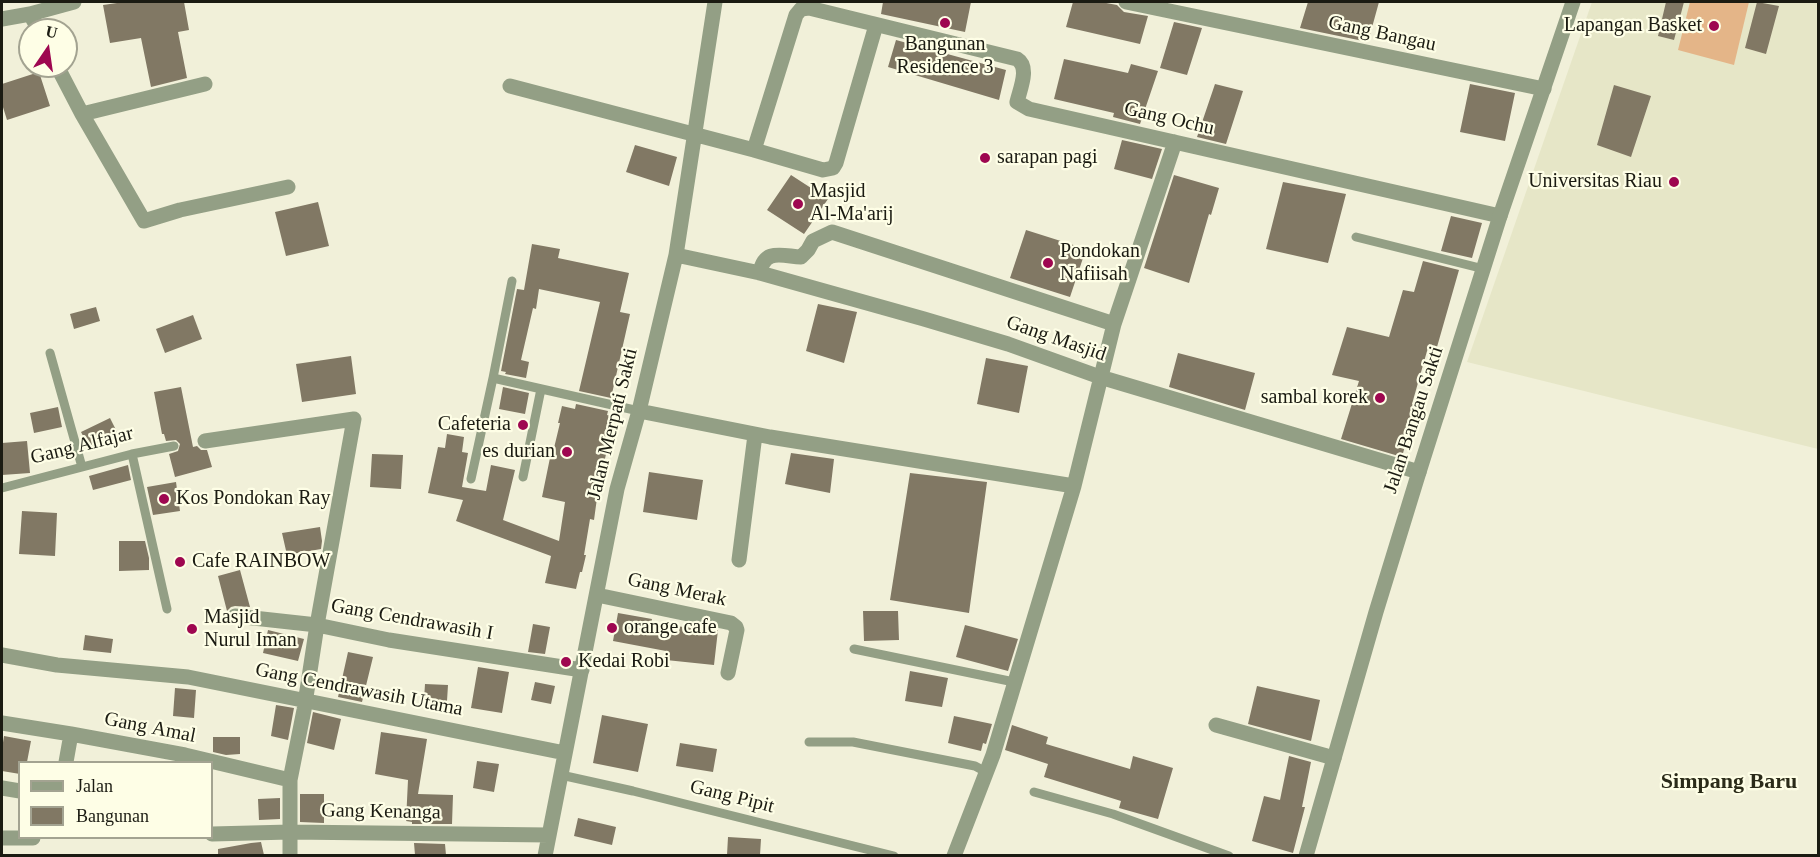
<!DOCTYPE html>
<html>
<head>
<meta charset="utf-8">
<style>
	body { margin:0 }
	#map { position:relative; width:1820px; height:857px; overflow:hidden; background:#f1f0d9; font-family:Georgia,serif }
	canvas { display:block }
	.frame { position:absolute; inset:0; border:3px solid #1b1b12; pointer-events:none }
	.legend { position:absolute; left:18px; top:761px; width:195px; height:78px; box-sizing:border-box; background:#fefee6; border:2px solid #a3a391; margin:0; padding:8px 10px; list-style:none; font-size:18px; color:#1b1b12 }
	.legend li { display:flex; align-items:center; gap:12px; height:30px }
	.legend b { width:30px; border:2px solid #a3a391 }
	.north { position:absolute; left:18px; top:18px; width:60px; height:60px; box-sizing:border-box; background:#fefee6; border:2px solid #a3a391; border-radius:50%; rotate:13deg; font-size:16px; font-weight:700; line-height:24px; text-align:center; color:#1b1b12 }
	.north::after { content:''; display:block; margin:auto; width:21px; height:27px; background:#9e0750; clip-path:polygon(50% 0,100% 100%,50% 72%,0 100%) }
</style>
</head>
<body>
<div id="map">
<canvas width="1820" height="857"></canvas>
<div class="frame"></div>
<ul class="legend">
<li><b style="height:8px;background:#939f85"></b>Jalan</li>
<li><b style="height:16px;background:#817864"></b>Bangunan</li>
</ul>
<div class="north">U</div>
</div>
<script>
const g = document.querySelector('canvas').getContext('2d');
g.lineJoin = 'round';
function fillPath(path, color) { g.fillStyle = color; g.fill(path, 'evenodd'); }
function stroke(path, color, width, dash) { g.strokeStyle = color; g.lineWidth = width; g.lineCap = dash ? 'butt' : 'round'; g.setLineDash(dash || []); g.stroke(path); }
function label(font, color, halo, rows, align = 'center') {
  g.font = font + ' Georgia,serif'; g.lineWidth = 4.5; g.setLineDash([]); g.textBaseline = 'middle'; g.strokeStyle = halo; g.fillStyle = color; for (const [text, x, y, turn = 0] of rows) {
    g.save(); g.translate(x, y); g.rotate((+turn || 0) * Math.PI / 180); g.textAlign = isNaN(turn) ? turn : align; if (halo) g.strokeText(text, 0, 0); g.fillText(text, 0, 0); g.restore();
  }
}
fillPath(new Path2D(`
	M1592,2h226v447l-351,-87z`), '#e6e6c7');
fillPath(new Path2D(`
	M1690,2h59l-15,63 -56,-15z`), '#e4b588');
fillPath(new Path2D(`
	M124,2h60l5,28 -11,2 9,46 -36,9 -10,-49 -31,5 -7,-38z
	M883,2h88l-6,30 -84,-18z
	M1073,2h28l16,3 7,7 24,4 -8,28 -74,-17z
	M1308,2h71l-11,40 -68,-14z
	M1666,2h18l-10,38 -16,-4z
	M1757,2l22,4 -13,48 -21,-6z
	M1174,22l28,6 -15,47 -27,-7z
	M896,40l110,30 -7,30 -111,-33z
	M1064,59l64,14 3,-9 27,7 -18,53 -27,-7 1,-4 -60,-14z
	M39,72l11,34 -43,14 -5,-16v-20z
	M1215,84l28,7 -17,53 -29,-7z
	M1470,84l45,9 -10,48 -45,-9z
	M1614,85l37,11 -20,61 -34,-12z
	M1122,140l40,9 -10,30 -38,-10z
	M635,145l42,12 -8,29 -43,-14z
	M791,175l37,24 -24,35 -37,-24z
	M1174,175l45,13 -8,27 -2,-1 -20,69 -45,-15z
	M1283,182l63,12 -18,69 -62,-14z
	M318,202l11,44 -43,10 -11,-44z
	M1451,216l31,7 -10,35 -31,-7z
	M1026,230l60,19 -16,48 -60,-19z
	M532,244l28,5 -2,9 71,15 -9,39 10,2 -19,84 -32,-7 21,-89 -61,-13 -3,20 -3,-1 -12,52 8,2 -3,16 -21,-4 1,-2 -5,-1 16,-82 7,1z
	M1423,261l36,9 -22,77 -8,-3 -17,60 4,1 -14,52 -61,-18 18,-58 -27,-6 15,-48 42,10 14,-47 11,2z
	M818,304l39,8 -13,51 -38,-12z
	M96,307l4,14 -26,8 -4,-15z
	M193,315l9,24 -37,14 -9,-24z
	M1178,353l77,20 -10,37 -76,-23z
	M351,356l5,38 -54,8 -6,-38z
	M986,358l42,8 -9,47 -42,-9z
	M181,387l12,60 4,-1 4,4h6l5,17 -37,10 -6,-23 9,-3 2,-7 -4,-4 -10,1 -2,-7h-2l-8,-42z
	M503,387l26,6 -4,21 -26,-5z
	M576,404l32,7 -1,4 4,1 -6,24 4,1 -5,22h1l-8,35 -3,22 -4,-1 -6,36h2l-4,17h-2l-4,17 -31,-6 6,-27 -95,-35 7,-21 -35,-7 10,-46 7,1 2,-14 17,3 -2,15 6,1 -6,34 24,4 5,-26 24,5 -12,50 56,21 6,-39 -23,-5 10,-49h2l6,-25h-2l4,-17 13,3z
	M58,407l4,20 -28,6 -4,-20z
	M110,418l9,18 -28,15 -10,-19z
	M27,441l3,32 -28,2v-32z
	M791,453l43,6 -4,34 -45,-9z
	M372,454l31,1 -2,34 -31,-2z
	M128,465l3,15 -38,10 -4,-14z
	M649,472l54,8 -6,40 -54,-8z
	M910,473l77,9 -18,131 -79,-13z
	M176,482l4,29 -27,4 -6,-28z
	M22,511l35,2 -2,43 -36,-2z
	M320,527l2,14 -1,8 -34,6 -5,-22z
	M119,541h26l4,17v12l-30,1z
	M240,570l10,37 -15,-1 -4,1 -4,4 -9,-35z
	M863,611h35l1,29 -35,1z
	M618,613l34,6 -1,5 67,6 -4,35 -48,-5v-9l-53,-10z
	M533,624l17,3 -5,27 -17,-2z
	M965,625l53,14 -10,32 -52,-14z
	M268,630l36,9 -6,22 -35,-8z
	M85,635l28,4 -2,14 -28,-3z
	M348,652l25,5 -11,45 -24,-5z
	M478,667l31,5 -7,41 -31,-5z
	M910,671l38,7 -6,29 -37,-6z
	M535,682l20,4 -4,18 -20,-4z
	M425,684l23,1 -1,16 -23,-1z
	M1257,686l63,14 -9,41 -63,-17z
	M175,688l21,2 -2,28 -21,-2z
	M276,705l18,3 -6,32 -17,-4z
	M313,712l28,7 -7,31 -27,-7z
	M602,715l46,9 -10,48 -45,-9z
	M954,716l38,8 -6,20 -3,-1 -2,8 -33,-8z
	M1012,725l36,12 -2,7 84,25 3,-13 40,12 -15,51 -39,-11 2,-7 -77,-24 4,-13 -43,-14z
	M381,732l46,7 -9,55 35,1 -1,29h-40v-2l-6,-1 2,-41 -33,-6z
	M4,736l27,5 -4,21h-7v12l-18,-3v-22z
	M213,737h27v17l-14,1 -13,-3z
	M680,743l37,6 -4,23 -37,-6z
	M1289,756l22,6 -9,45h3l-12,46 -41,-12 12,-45 16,4z
	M477,761l22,3 -5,28 -21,-4z
	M300,794h24v29l-24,-1z
	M280,798v21l-21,1 -1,-21z
	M578,818l38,9 -4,18 -38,-9z
	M728,837l33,2 -1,16h-33z
	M261,842l3,13h-46v-6l33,-6z
	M414,843l31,1 1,11h-31z`), '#817864');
stroke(new Path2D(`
	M1356,237l128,32
	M512,281l-19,97 146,33
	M50,353l32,114
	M132,454l35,155
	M523,477l18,-88
	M471,479l22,-101
	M2,488l130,-34 42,-8
	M854,649l160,33
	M809,742h44l122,24 11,6
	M561,775l72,16 261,65
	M1034,792l79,22 116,42`), '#939f85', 9);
stroke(new Path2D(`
	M1126,2l418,87
	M30,14l44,-12
	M2,19l28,-5 9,16
	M57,66l25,48 62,107 36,-11 108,-23
	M510,86l244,64 42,-135 5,-6 8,-1 208,51c13,8 3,30 0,43l12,7 471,107
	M82,114l123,-30
	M754,150l69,20 10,-2 3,-5 40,-138
	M676,255l84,18 164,46 84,25 92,33 319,95
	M760,273c4,-25 22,-17 41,-16l7,-7 5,-9 19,-9 282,92
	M639,411l131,26 304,49
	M205,441l149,-22 -37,206 -13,85 -14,70v76
	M739,560l16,-125
	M597,595l134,28 5,4 1,3 -9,43
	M235,616l82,9 72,15 193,30
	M2,655l55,10 131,12 377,76
	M2,723l69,11 114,21 105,25
	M1216,725l118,33
	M66,762l5,-28
	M2,788l18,3
	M212,834l78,-2 259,3
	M2,838h31
	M545,856l72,-367 22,-78 37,-156 39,-253
	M954,856l39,-101 81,-269 40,-162 61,-182`), '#939f85', 15);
stroke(new Path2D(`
	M1306,856l70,-244 43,-140 81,-256 73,-214`), '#939f85', 15);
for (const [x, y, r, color] of [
	[945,23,6,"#9e0750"],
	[1714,26,6,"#9e0750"],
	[985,158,6,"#9e0750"],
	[1674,182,6,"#9e0750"],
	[798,204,6,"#9e0750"],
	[1048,263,6,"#9e0750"],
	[1380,398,6,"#9e0750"],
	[523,425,6,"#9e0750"],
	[567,452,6,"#9e0750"],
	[164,499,6,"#9e0750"],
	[180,562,6,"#9e0750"],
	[612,628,6,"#9e0750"],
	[192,629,6,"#9e0750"],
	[566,662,6,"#9e0750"]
]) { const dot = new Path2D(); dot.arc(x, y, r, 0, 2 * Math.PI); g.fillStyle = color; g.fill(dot); stroke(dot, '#fefee6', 2); }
label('20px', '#1b1b12', '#fefee6', [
	["Lapangan Basket",1702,26,"right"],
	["Bangunan",945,45,"center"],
	["Residence 3",945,68,"center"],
	["sarapan pagi",997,158],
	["Universitas Riau",1662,182,"right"],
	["Masjid",810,192],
	["Al-Ma'arij",810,215],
	["Pondokan",1060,252],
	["Nafiisah",1060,275],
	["sambal korek",1368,398,"right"],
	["Cafeteria",511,425,"right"],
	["es durian",555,452,"right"],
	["Kos Pondokan Ray",176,499],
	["Cafe RAINBOW",192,562],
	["Masjid",204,618],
	["Nurul Iman",204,641],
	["orange cafe",624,628],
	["Kedai Robi",578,662]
], 'left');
label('20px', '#1b1b12', '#fefee6', [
	["Gang Bangau",1382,34,12],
	["Gang Ochu",1169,119,13],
	["Gang Masjid",1056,339,19],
	["Jalan Bangau Sakti",1414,420,-72],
	["Jalan Merpati Sakti",613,424,-76],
	["Gang Alfajar",82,446,-14],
	["Gang Merak",677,590,12],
	["Gang Cendrawasih I",412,620,10],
	["Gang Cendrawasih Utama",359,690,11],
	["Gang Amal",150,728,11],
	["Gang Pipit",732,797,14],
	["Gang Kenanga",381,812,1]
]);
label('bold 22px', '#2b2b19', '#fefee6', [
	["Simpang Baru",1729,782]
]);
</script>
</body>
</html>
